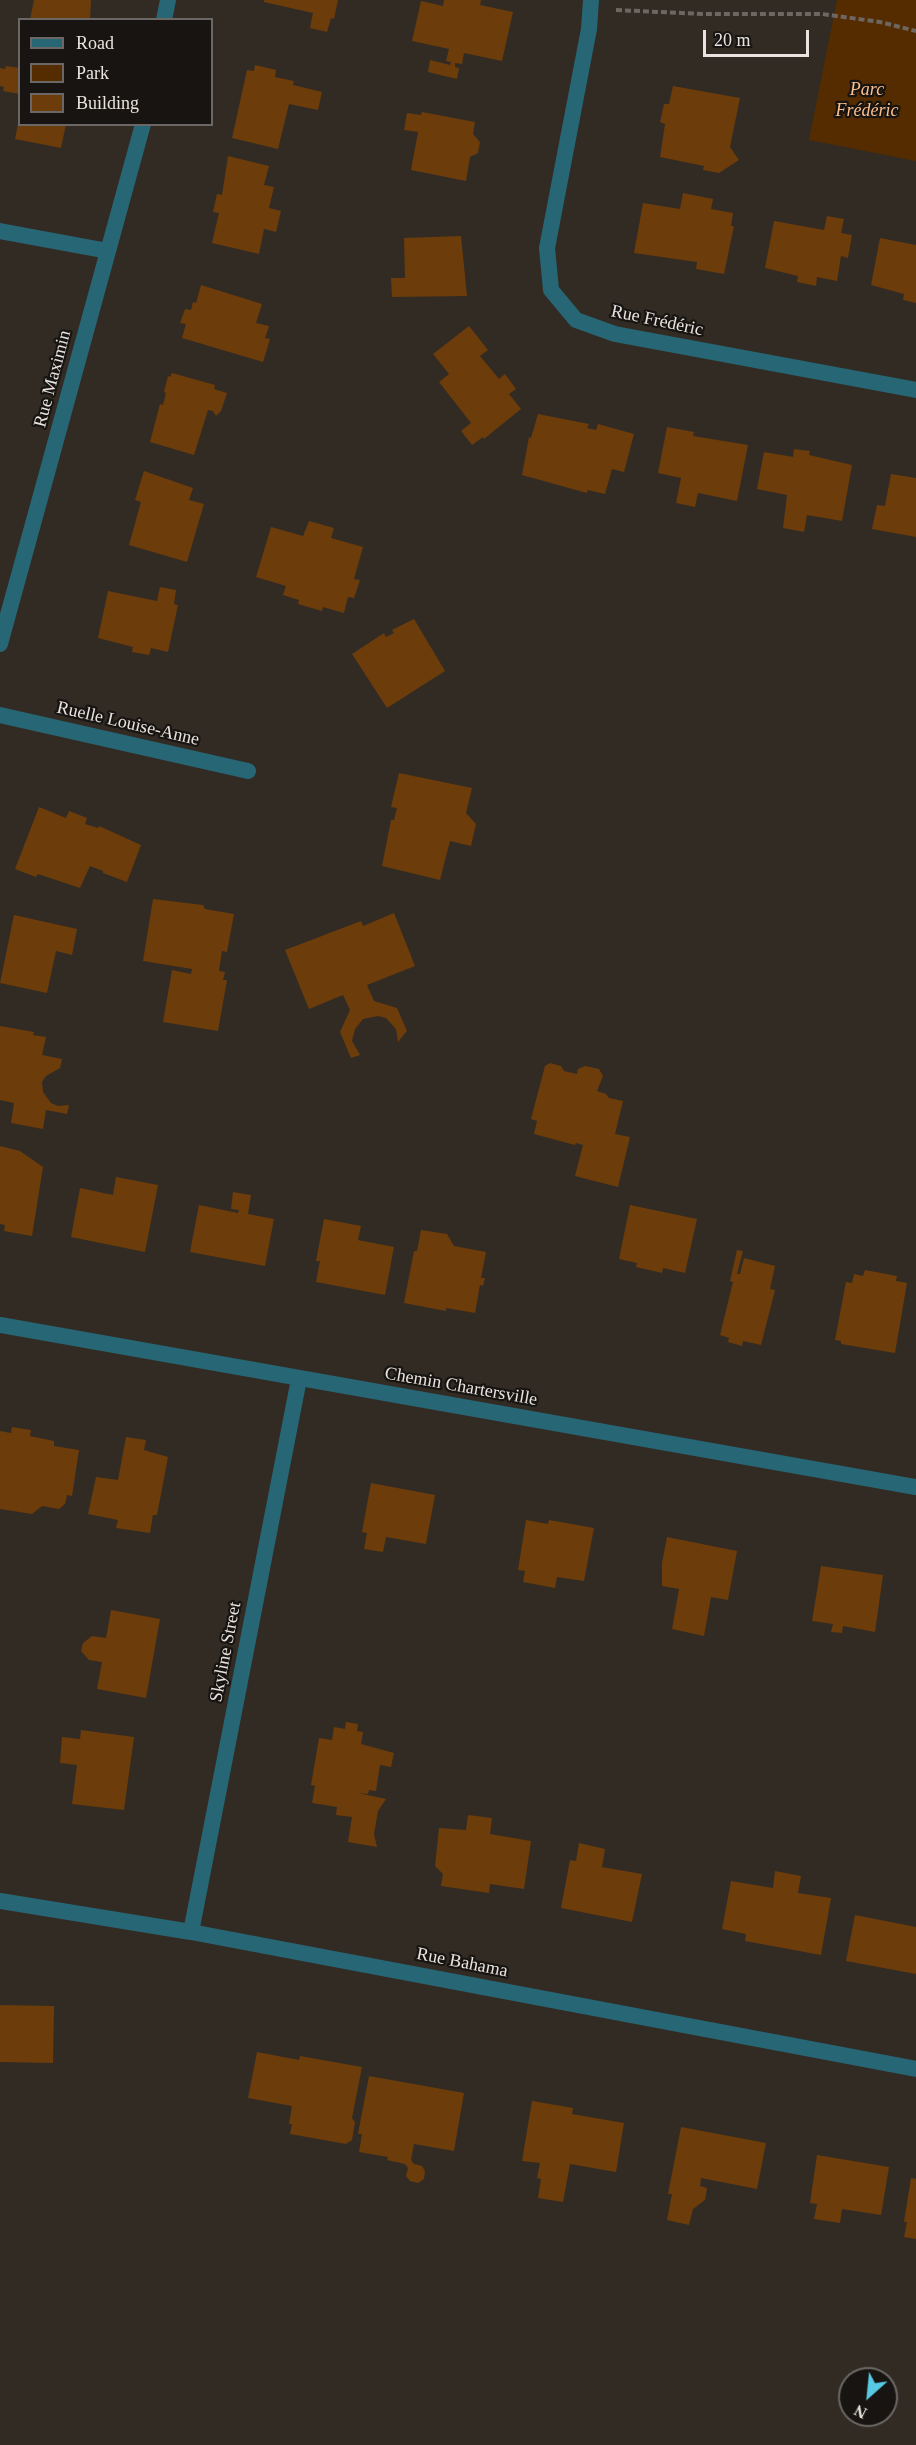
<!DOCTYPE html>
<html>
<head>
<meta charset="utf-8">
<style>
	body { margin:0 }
	#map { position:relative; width:916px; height:2445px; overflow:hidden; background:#322b24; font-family:Georgia,serif }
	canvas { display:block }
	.legend { position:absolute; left:18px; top:18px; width:195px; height:108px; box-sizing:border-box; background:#171411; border:2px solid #6b6764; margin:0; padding:8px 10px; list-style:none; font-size:18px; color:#e9e4e0 }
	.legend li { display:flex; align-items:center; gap:12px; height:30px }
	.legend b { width:30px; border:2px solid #6b6764 }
	.north { position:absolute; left:838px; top:2367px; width:60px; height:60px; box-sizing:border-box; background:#171411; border:2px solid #6b6764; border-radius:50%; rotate:207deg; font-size:16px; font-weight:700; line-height:24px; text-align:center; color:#e9e4e0 }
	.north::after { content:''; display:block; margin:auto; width:21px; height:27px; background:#57c9e3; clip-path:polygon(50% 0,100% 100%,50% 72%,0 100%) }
	.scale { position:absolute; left:703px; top:30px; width:106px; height:27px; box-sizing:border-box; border:3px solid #e9e4e0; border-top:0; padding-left:8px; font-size:18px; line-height:21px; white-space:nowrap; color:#e9e4e0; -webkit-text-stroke:4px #171411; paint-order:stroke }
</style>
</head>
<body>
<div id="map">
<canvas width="916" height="2445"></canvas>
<ul class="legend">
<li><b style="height:8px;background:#276675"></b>Road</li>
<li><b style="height:16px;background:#552b00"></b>Park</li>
<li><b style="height:16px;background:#6c3c0a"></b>Building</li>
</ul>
<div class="north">N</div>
<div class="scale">20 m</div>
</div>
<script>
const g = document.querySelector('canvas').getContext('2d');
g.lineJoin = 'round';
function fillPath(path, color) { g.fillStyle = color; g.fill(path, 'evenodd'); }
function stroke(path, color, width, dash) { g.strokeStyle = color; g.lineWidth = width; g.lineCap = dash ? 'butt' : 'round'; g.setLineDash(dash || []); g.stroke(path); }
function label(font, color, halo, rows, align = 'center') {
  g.font = font + ' Georgia,serif'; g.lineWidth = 4.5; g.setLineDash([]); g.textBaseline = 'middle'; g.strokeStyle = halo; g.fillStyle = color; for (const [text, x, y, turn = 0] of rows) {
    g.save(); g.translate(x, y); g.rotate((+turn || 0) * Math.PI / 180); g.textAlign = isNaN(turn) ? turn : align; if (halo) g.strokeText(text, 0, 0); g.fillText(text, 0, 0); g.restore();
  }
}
fillPath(new Path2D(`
	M837,0h79v161l-107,-21z`), '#552b00');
fillPath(new Path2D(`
	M34,0h57l-1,20h-60z
	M264,0h74l-4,19 -3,-1 -4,14 -17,-4 3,-15 -49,-11z
	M444,0h37l-1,5 33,7 -11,49 -38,-8 -2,11 -7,-1v4l4,1 -2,11 -29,-7 2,-12 20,5 1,-3 -5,-1 3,-12 -37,-8 9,-40 22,5z
	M255,65l21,5 -1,7 19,4 -1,4 29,7 -4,18 -29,-6 -11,45 -46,-11 15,-68 7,1z
	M6,66l14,2v26l-17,-3 1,-4 -4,-1v-18l5,1z
	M673,86l67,12 -10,49 9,13 -20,13 -16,-3 1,-4 -44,-9 5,-33 -5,-2 4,-18h5z
	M422,112l53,10 -2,12 7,8 -2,11 -8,4 -4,24 -55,-11 7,-38 -14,-2 3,-17 14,2z
	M18,124h48l-5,24 -46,-9z
	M228,156l41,10 -5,19 10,2 -5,21 12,3 -5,21 -12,-3 -5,25 -47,-11 7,-30 -6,-1 4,-18 5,1z
	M683,193l30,6 -2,10 22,4 -2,13h3l-10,48 -28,-5 1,-7 -63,-9 9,-50 37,6z
	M827,216l17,3 -3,14 11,2 -4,23 -7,-2 -4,25 -20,-4 -1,9 -19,-4 1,-6 -33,-8 9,-47 50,9z
	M461,236l6,60 -75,1 -1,-19h14l-1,-40z
	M880,238l36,7v58l-13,-3 1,-6 -33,-9z
	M201,285l61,19 -6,19 13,3 -4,12 5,1 -7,23 -81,-24 4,-14 -6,-1 5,-14 6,1 2,-8 3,1z
	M469,326l19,24 -8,6 19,23 6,-5 11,15 -7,5 12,15 -37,30 -1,-2 -11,8 -11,-14 10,-8 -32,-41 10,-8 -16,-20z
	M172,373l43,12 -1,4 13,4 -6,18 -5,5 -3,-5 -5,-1 -14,45 -44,-13 10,-38 3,1 3,-12 -2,-1 4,-16 2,1z
	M538,414l51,10 -2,4 9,2 2,-6 36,10 -10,38 -12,-3 -7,25 -17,-4 -1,3 -65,-18 7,-38 2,1z
	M667,427l27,5 -1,4 55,9 -11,56 -39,-8 -3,14 -19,-4 5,-25 -23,-5z
	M794,449l16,2 -1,4 43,10 -10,56 -35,-6 -3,17 -21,-4 4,-33 -30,-6 7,-37 29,5z
	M144,471l49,17 -4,12 15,4 -17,58 -58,-17 12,-43 -6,-2z
	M891,474l25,4v59l-44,-8 5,-24 8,1z
	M309,521l25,7 -3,10 32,9 -9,32 6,1 -6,18 -6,-1 -4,16 -21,-6 -1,4 -24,-7 1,-4 -16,-5 3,-9 -30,-9 15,-50 32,9z
	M160,587l16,3 -2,14 4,1 -10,47 -17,-4 -2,7 -17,-3 1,-5 -35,-9 10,-47 49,10z
	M414,619l31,52 -58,37 -35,-54 32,-21 2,4 8,-4 -2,-3z
	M399,773l73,15 -6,25 10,11 -5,22 -21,-5 -10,39 -58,-14 9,-46h3l3,-12 -6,-1z
	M39,807l27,11 3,-7 18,7 -2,6 13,4 1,-2 42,19 -14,37 -24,-9v-2l-13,-5 -10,22 -42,-14 -2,3 -21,-8z
	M153,899l50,6 2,4 29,5 -7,38 -5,-1 -3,20 6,1 -2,8h4l-9,51 -55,-9 9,-52 19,4 1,-5 -49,-8z
	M394,913l21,53 -48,19 7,16 23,7 10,23 -9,11 -2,-13 -10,-11 -8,-2 -15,3 -8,10 -3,12 8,14 -9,3 -11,-26 10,-22 -7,-15 -34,14 -24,-59 76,-29 2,5z
	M14,915l63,14 -5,26 -16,-4 -9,42 -47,-10z
	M0,1026l34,6 -1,3 13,2 -4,18 20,4 -2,9 -14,8 -4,6 1,10 8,11 7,3 11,-1 -2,9 -21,-4 -3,19 -32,-6 3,-20 -14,-3z
	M550,1063l11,3 3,5 13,3 1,-5 7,-3 14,3 4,7 -6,15 9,3 3,4 14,3 -8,33 15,3 -12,50 -43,-11 8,-31 -7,-2 -1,2 -41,-11 3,-13 -6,-2 14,-53z
	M0,1146l20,5 23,16 -11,69 -28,-5 1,-6 -5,-1z
	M116,1177l42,8 -13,67 -74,-15 9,-49 33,7z
	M233,1192l18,3 -3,19 26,5 -9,47 -75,-14 9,-47 39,8 1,-3 -8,-1z
	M630,1205l67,14 -12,54 -22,-5 -1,5 -26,-6 1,-4 -18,-4z
	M324,1219l37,7 -3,14 36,7 -9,48 -69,-13 4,-21h-4z
	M421,1230l26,4 7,12 32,6 -5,26h4l-2,8 -3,-1 -5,28 -29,-5v3l-42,-8 10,-52h3z
	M737,1250l6,1 -6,23h3l4,-16 31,8 -5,23 5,1 -14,55 -18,-4 -1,5 -14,-4 1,-4 -9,-3 13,-53 -3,-1z
	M865,1270l32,6 -1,5 11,2 -12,70 -54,-9v-3l-6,-1 11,-58 6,1 2,-9 9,2z
	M12,1427l19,3 -1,6 24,5v5l25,4 -7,46 -5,-1 -2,9 -6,5 -17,-3 -10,8 -32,-5v-78l11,2z
	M126,1437l20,3 -2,10 24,7 -11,58h-4l-3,18 -34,-5 2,-8 -30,-6 8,-37 22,3z
	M371,1483l64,12 -9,49 -40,-7 -3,15 -19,-3 3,-16 -5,-1z
	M526,1520l22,4 1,-4 45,8 -10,53 -27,-4 -2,11 -32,-6 2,-11 -7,-1z
	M667,1537l70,14 -9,49 -17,-3 -7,39 -32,-7 7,-40 -17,-3v-23z
	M821,1566l62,9 -8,57 -32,-6 -1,7 -11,-1 2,-8 -21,-3z
	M111,1610l49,9 -14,79 -49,-9 5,-27 -13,-2 -8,-9 2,-8 9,-7 14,2z
	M346,1722l12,2 -1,7 6,1 -2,12 33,9 -3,14 -11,-2 -4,26 -7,-1 -1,4 -10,-1 28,6 -8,12 -4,23 3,13 -29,-5 4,-25 -16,-2 1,-8 -25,-4 3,-17 -4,-1 8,-47 13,2 2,-13 11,2z
	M81,1730l53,7 -10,73 -52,-6 5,-39 -17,-2 2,-26 18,2z
	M468,1815l24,3 -2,16 41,7 -7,48 -34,-5 -1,9 -48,-7 2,-12 -8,-8 4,-38 27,2z
	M579,1843l26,6 -3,18 40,7 -10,48 -71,-14 9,-48 6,1z
	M775,1871l26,5 -3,17 33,5 -10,57 -76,-14 1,-7 -24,-5 9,-48 42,7z
	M855,1915l61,12v47l-70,-13z
	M0,2005l54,1 -1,57 -53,-1z
	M257,2052l42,8 1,-4 62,11 -10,51 3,4 -3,18 -6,4 -56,-10 2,-10h-3l3,-18 -44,-8z
	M369,2076l95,17 -10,58 -40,-7 -3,16 3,4 8,2 3,5 -1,8 -6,4 -8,-2 -4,-5 2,-8 -3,-4 -18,-4 1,-3 -29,-5 3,-18h-4z
	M532,2101l41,7 -1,6 52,9 -8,49 -46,-8 -7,38 -25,-4 3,-19 -4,-1 3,-15 -18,-2z
	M681,2127l85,16 -9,46 -56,-11 -1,8 7,2 -2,12 -12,9 -4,16 -22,-5 5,-26h-4z
	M817,2155l72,12 -8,48 -39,-6 -2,14 -26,-4 3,-15 -7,-1z
	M911,2178l5,1v60l-12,-2 3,-15h-3z`), '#6c3c0a');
stroke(new Path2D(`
	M616,10l88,4h118l58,8 36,9`), '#6e6761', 4, [6, 3]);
stroke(new Path2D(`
	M591,0l-2,29 -42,219 4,42 25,30 39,14 301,56
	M164,20l4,-20
	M0,231l108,20
	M0,644l143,-520
	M0,715l248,56
	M0,1901l191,31 725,137
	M191,1932l108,-553`), '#276675', 16);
stroke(new Path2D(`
	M0,1325l916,162`), '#276675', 16);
label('italic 18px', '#fbbe8c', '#171411', [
	["Parc",867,90],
	["Frédéric",867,111]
]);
label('18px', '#e9e4e0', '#171411', [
	["Rue Frédéric",657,321,12],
	["Rue Maximin",53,379,-75],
	["Ruelle Louise-Anne",128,724,13],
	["Chemin Chartersville",461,1387,10],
	["Skyline Street",226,1652,-79],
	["Rue Bahama",462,1963,11]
]);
</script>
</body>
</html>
